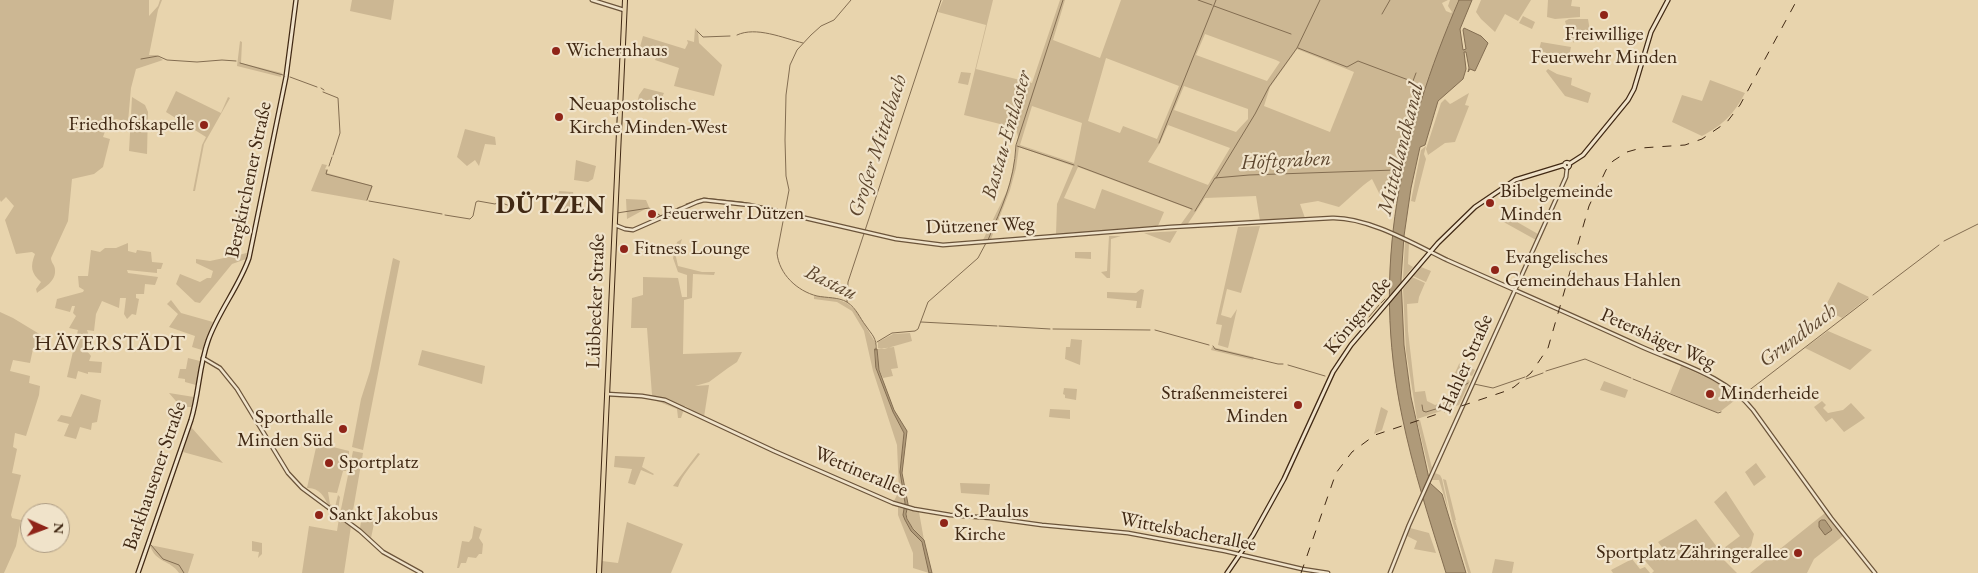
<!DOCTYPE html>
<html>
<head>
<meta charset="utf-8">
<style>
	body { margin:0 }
	#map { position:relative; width:1978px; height:573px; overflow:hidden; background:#e8d4ad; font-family:"EB Garamond",serif }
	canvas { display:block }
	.north { position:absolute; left:20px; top:503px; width:50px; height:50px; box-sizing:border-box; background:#f0e3ca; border:1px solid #aa9981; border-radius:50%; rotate:92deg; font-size:14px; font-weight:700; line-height:20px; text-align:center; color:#412914 }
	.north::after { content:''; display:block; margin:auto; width:18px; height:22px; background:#8f2418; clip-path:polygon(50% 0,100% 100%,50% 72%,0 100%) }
</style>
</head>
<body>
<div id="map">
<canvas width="1978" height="573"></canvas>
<div class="north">N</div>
</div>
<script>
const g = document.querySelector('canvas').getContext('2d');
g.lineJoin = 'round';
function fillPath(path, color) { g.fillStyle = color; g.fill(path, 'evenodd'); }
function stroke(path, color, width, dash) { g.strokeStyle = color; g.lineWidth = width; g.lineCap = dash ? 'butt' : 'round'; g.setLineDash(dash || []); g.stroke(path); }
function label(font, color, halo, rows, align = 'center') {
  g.font = font + ' "EB Garamond",serif'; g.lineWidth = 4.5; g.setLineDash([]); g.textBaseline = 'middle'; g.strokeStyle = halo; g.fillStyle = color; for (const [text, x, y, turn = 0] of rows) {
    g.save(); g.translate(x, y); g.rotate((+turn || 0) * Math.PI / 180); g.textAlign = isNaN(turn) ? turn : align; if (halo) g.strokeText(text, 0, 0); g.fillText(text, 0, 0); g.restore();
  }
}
fillPath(new Path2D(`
	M0,0h149v16l9,-10 2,-6h2l-4,10 -9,45h7l7,5 -27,9 -5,19 -3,34 -12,-3 -8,4 -5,14 7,2 -7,28 -9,7 -22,5 -4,42 -17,37c0,5 4,7 4,12 1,11 -10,17 -18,23l-1,-4 5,-7c-10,-9 -11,-15 -6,-28l-3,-2 -16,2 -11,-34 9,-14 -8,-9 -5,5 -1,-2z
	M352,0h42l-3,20 -41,-9z
	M943,0h50l-17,69 56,14 28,-83h5l-12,40 47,18 21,-58h327l-6,3 4,8 5,2 1,-1 -4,-6 2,-6h9l-38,99 -19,72h-6l-3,14 -13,10 -8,-16c-12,8 -21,18 -33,28l-21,-6 -18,3 5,14 -45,3 -4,-25 -51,2 -18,27 -131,9 1,-30 16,-38 -54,-19 -3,21 -6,22 -19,49 -8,1 25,-51 5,-21 5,-31 -2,-9 -52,-13 22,-90 -48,-13zM1205,34l71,26 4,2 -13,19 -71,-26zM1297,49l57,23 -24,60 -66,-26 6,-19zM1106,58l73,28 -22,53 -34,-13 -3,7 -32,-12zM1184,86l64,23v10l-12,13 -62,-22zM1032,106l50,17 -8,40 -54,-18zM1168,125l62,23 -22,37 -60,-23 12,-19zM1078,167l112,42 1,1 -10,14 -23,2 6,-14 -62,-23 -7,20 -31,-11z
	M1481,0h50l-13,21 -13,-7 -10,18 -14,-13 -5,-7z
	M1548,0h24l-1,6 9,1v10l-25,2 -8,-2z
	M1523,16l12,6 -3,7 -13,-6z
	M1569,19h19l2,12h3v5l-18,-1 -1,8 -5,-7 -4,-15z
	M695,28l3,3 1,12 23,22 -8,31 -40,-10 5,-18 -24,-8 2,-6 -17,-7 3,-11 42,13 3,-6 -1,-3 7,2z
	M240,41l2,1 -1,21 41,10 -1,4 -44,-11z
	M1541,42l30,5 -3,15 -29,-12z
	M1548,69l9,5 15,4 -1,7 20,8 -3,10 -23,-7 -19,-25z
	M961,72l10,1 -3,12 -10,-2z
	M1710,80l35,13c-11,21 -22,32 -43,43l-30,-14 10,-27 20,6z
	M644,88l20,5 -8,17 -20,-2 3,-13z
	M176,91l45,22 7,-16 2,1 -26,46 -9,47h-2l9,-46 4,-8 -40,-25z
	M1469,93l-4,12 4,1 -14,36 -10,1 -17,12 -2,-6 15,-46 4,-4 5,5 2,-1z
	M132,97l13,8 3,7 -1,42 -18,-3z
	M465,129l30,8 1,8 -11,-1 -6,22 -4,-6 -8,6 -10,-9z
	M1426,146l-2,8 2,5 -11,43 -4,-1 10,-51z
	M576,160l20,6 -3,13 -5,3 -14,-2z
	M322,164l5,1 -2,4 3,1 -1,3 46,13 -6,15 -56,-10z
	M559,191l14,1 3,20 -14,-4v-3l-4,-2z
	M626,199l20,1 3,7 -22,12z
	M1503,214l35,20 -2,6 -36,-20z
	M1260,226l-19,67 -14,-4 -6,26 10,3 6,-9 -9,39 -10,-3 4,-20 -6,-1 22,-97z
	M1177,231l-7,12 -26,-10z
	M1109,236h12l-10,3 -1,39h-3l-6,-6 6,-1z
	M682,239l-6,18 2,9 24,6h13l-1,3 -21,-1 -1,24 -8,2 -1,54 59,-2 -5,10 -9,6 -19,14 -14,4 14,-1 -5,32 -19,-11 -4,12h-3l-1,-9 -25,-10 -43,-2v-4l43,2 -5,-67h-16l1,-30 11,-3v-18l35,1 4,19h5v-22l-9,-3 -5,-14 4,-16z
	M1405,241l4,2 -1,21 5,3 -10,12z
	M128,243v8l8,2 1,-3 14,2 1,10 11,1 -2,6h-4v4l-30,-3 1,3 30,4 -3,8 -10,-1 -1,10h-8v4l3,1 -3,16 -4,-1 -5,5 -3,-5 2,-16h-6l-1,10 -17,-7 -6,13 -2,17 -7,-1 3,9 -4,2 1,10 4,5 -2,5 13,1 -1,11 -13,-1v2l-10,-3 -2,8 -9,-2 11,-47 -9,-2 7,-12 -3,-3 2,-7h-3l-2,6 -15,-4 2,-9 26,-7 1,-2 -5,-3 -1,-11h10l3,-26 9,2 5,-4h11z
	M1075,252h16v7l-16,-1z
	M247,253l-1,6 -14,5 -32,39 -5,-1 -19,-18 4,-10 20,8 7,-4h4l2,-7 -17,-8v-4l14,2z
	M393,258l7,3 -37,189 -11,-3 9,-48 9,-28z
	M1421,267l10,4 -5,11 -13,-6z
	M1412,277l13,6 -6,14 -1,6 -11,1 1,27 7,61 10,-1 2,10 8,4 19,-6 10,-22 -9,-4 4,-9 2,-1 14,7 -3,6 -3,-1 -2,4 3,2 -11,24 -42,14 -11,-68 -3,-62z
	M1838,282l31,15 -27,21 -18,-9z
	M1141,289l3,1 -3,18h-5l1,-7 -30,-3v-6l29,1z
	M814,296l20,2 13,5 10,9 18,30 1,26 17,44 11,21 -4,39 5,32 -11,-3 5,-10 -2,-46 -24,-74 -9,-40 -12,-20 -15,-9 -23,-3z
	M171,300l10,13 32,9 -11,28 -10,-3 3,-11 -26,-9 9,-13 -11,-10z
	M0,312l13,6 33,20 -13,11 -3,14 -17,-3 -3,11 20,5 -1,7 11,3 -1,9 -13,41 -11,-3 -2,14 4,2 -5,24 9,2 -10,40 1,3 9,2 -5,26 -12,27h-4z
	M1828,331l44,19 -22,20 -45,-22z
	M910,333l2,8 -28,8 -6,-1v-6l15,-8z
	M1071,339l11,1 -2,25 -15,-6 1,-12h4z
	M894,347l4,21 -7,1 2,7 -10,2 -5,-11 -1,-18z
	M1212,347l42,10 -1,3 -42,-10z
	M422,350l63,16 -3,18 -64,-19z
	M188,358l12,3 -4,24 -11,-3v-3l-7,-1 2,-9h6z
	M1681,366l42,19 16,12 -18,14 -5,1 -46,-19z
	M1604,381l24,9 -3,8 -25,-8z
	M1064,388l13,1 -1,11 -11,-2v-3l-2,-1z
	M169,393l25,4 -1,10h-12z
	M81,394l20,6 -4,22 -5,1 -1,7 -11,-3 -4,12 -12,-3 5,-12 -12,-3 4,-6 10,2z
	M1822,401l4,4 -3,3 5,5 15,-3 8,-7 14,15 -21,14 -12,-14 -6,4 -12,-15z
	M1381,407l7,4 -6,19 -8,4z
	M1050,409l20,1v9l-21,-2z
	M1420,420l12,48 -2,6 -13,-53z
	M191,427l32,36 -40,-11z
	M317,443l32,8v4l-3,-1 3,2 -3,15h-3l-6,22 -9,-1 2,12 5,3 3,-12 2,2 -2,14 -10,-5c-3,-10 -10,-19 -21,-18z
	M353,451l10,2 -12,69 -11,-8z
	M698,453l2,1c-8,11 -18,21 -22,33l-5,-1z
	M615,456l30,1 -3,10 12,7 -1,1 -12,-5 -6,15 -7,-2 4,-14 -18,-2z
	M1756,463l10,14 -12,9 -9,-14z
	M1435,473l5,2 2,4 7,33 -10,-32h-7z
	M1443,479l3,1 10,40h-1l16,53h-3l-16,-53z
	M960,483l30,1 -1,11 -28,-2z
	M1726,491l28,43 -3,12 -21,16 -5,-6 -3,2 15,15h-85l2,-2 -15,-17 11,-7 8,8 6,-5 -6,-8 38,-23 24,32 20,-15 -26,-34z
	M898,507l6,2c-2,16 11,21 17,32 5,8 6,22 8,32l-16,-5v-15l-15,-38z
	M907,510l12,2 5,28c-8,-10 -19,-16 -17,-30z
	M1825,513l18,23 -29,23 -7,14h-57z
	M362,516l13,3 -4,19 -11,-10z
	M339,518l12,8 -7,47h-42l7,-47 28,5z
	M627,522l56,22 -12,29h-69v-12l16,2z
	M474,526l8,3 -3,9 4,6 -1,10h-3l-3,4 -8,-1 -2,6h-5l-2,5h-2l5,-27 7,1 3,-4z
	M1410,528l19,5 7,20 -22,-4 3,-8 -10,-5z
	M252,541l10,2v11l-4,4 1,-6 -7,-1z
	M150,545l44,9 -6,19h-9c-8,-13 -24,-10 -29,-28z
	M1495,559l19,3 -2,11h-20z
	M1632,559l8,10 5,-2 5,6h-37l-2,-3z`), '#ccb793');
const water = new Path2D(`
	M1459,0h13l-12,29 3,21 3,-1 -3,-19 1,-2 17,8 7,7 -13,28 -5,-2 -2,3 1,-4 -3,-16h-2l2,17 -3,10 -25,22 -13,44 -5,2 -9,41 -7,48 -3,43 3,66 7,52 19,86 12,11 24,79h-20c-16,-52 -33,-103 -44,-157 -31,-149 -2,-279 57,-416z
	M875,349h2l2,21 15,40 13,21 -5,42 6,31 -2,10 1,5 6,10 11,11 8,33h-3l-7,-31 -11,-11 -6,-11 -2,-5 2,-12 -5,-31 4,-39 -11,-21 -17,-44z
	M1822,520h3l7,10 -7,5 -6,-8v-5z`);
fillPath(water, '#af9a79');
stroke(water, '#836d51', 1);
stroke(new Path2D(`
	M851,0l-17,20 -13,6 -10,9 -14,15 -7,15 -4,30 -1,45 1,36 3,14 -12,63c2,21 20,38 40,43 10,2 21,1 30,6 10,7 12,15 19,24 6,9 11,12 10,24
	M1198,0l14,5
	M1214,6l77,28
	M1382,14l8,-14
	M697,31l6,6 27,-1
	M737,35c19,-9 46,3 66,8
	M1298,48l49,19 11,-6 53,20
	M141,59l17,-3 9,4 30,2 25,-2 14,1
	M240,63l43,12
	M290,77l27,10
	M1413,81l3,-8
	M321,88l3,2
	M323,92l15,6 2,35 -7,22
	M1159,143l57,-143
	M1017,146l57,19
	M329,166l3,-9
	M1078,166l114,43
	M327,170l-1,4 46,12 -5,14
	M1216,178l39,-64 14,-27 28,-39 23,-48
	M369,201l73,13
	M686,204l18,-6 38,4 44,9
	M1195,211l20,-33 34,-3 146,-5
	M617,213l32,-5 12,8 19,-9
	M445,215l25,4 3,-3 3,-14 2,-1 17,3 4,-2 14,5
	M988,240c14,-34 26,-57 28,-95l47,-145
	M1944,241l34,-17
	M1873,295l66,-50
	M847,302l1,-20 93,-282
	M1381,303l4,-4
	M1369,317l10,-12
	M921,322l76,4
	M999,326l51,3
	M1053,329l97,1
	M1155,330l54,15
	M877,342l15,-9 23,-2 3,-2 10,-27 50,-44 8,-15
	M1213,346l2,3 63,15h5
	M1288,365l37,11
	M1546,371l39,-12 46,19
	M1526,379l17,-6
	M1633,379l85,34 3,-1
	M1474,384l19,4 32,-11
	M1743,395l125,-96
	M1422,405l1,6 3,1 29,-9 7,-16 6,-4
	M151,545l12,14 16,6 5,8`), '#836d51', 1);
const tertiary = new Path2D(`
	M592,0l32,10
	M615,225l10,4 8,1 64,-28 7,-2 45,5 147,34 47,6 228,-18 161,-9c36,-1 82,26 115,42 65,29 130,57 195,87 38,17 84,29 111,63l78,108 44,55
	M203,358l17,10 17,21 51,84 14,15 58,43 23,21 38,21
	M607,394l35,2 23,4 109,51 119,52 21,6 36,6 41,3 51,7 86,8 97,18 77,18 26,4
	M1390,573l19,-48 157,-348 1,-9`);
const secondary = new Path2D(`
	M1564.5 165a2.5 2.5 0 1 1 5 0a2.5 2.5 0 1 1-5 0Z
	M1569,164l14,-9 45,-55 6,-11 17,-57 17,-32
	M138,573l53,-153c8,-26 8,-54 17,-79 10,-29 31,-54 41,-83l37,-181 10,-77
	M1227,573l26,-38 31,-56 49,-107 18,-27 87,-102 37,-36 40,-27 49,-15`);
const primary = new Path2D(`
	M599,573l26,-573`);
stroke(tertiary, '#6b543a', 5);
stroke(secondary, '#412914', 5.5);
stroke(primary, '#412914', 6);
stroke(tertiary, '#f0e3ca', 2.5);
stroke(secondary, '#f0e3ca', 3);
stroke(primary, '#e8d4ad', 4);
stroke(new Path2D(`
	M1301,573l35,-100 16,-21 23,-17 131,-44 8,-4 17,-14 17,-25 41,-142 17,-36 7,-9 14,-9 14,-4 44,-3 17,-6 25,-17 13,-17 57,-105`), '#412914', 1, [9, 9]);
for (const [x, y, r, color] of [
	[1604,15,5,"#8f2418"],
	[556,51,5,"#8f2418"],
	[559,117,5,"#8f2418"],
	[204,125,5,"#8f2418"],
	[1490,203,5,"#8f2418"],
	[652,214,5,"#8f2418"],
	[624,249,5,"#8f2418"],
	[1495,270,5,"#8f2418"],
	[1710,394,5,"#8f2418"],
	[1298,405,5,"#8f2418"],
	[343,429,5,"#8f2418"],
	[329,463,5,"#8f2418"],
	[319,515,5,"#8f2418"],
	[944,523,5,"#8f2418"],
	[1798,553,5,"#8f2418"]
]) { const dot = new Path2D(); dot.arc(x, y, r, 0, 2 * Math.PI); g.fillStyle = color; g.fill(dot); stroke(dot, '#f0e3ca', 2); }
label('20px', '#412914', '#f0e3ca', [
	["Freiwillige",1604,35,"center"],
	["Feuerwehr Minden",1604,58,"center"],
	["Wichernhaus",566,51],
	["Neuapostolische",569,105],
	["Kirche Minden-West",569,128],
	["Friedhofskapelle",194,125,"right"],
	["Bibelgemeinde",1500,192],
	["Minden",1500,215],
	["Feuerwehr Dützen",662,214],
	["Fitness Lounge",634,249],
	["Evangelisches",1505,258],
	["Gemeindehaus Hahlen",1505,281],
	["Straßenmeisterei",1288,394,"right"],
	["Minden",1288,417,"right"],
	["Minderheide",1720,394],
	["Sporthalle",333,418,"right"],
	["Minden Süd",333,441,"right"],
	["Sportplatz",339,463],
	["St. Paulus",954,512],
	["Kirche",954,535],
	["Sankt Jakobus",329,515],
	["Sportplatz Zähringerallee",1788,553,"right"]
], 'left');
label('20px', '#412914', '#f0e3ca', [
	["Bergkirchener Straße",249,180,-78],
	["Dützener Weg",980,226,-2],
	["Lübbecker Straße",596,301,-88],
	["Königstraße",1358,316,-51],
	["Petershäger Weg",1658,339,24],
	["Hahler Straße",1466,364,-66],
	["Wettinerallee",861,472,23],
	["Barkhausener Straße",155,476,-71],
	["Wittelsbacherallee",1188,532,11]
]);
label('italic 21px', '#5c452d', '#f0e3ca', [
	["Bastau-Entlaster",1007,135,-74],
	["Großer Mittelbach",878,146,-72],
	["Mittellandkanal",1401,149,-76],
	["Höftgraben",1286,161,-3],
	["Bastau",831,283,26],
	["Grundbach",1798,336,-37]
]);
g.letterSpacing = '1px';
label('22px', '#412914', '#f0e3ca', [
	["HÄVERSTÄDT",110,344]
]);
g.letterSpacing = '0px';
g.letterSpacing = '1px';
label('bold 25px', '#412914', '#f0e3ca', [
	["DÜTZEN",551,206]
]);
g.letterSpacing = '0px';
</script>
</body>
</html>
